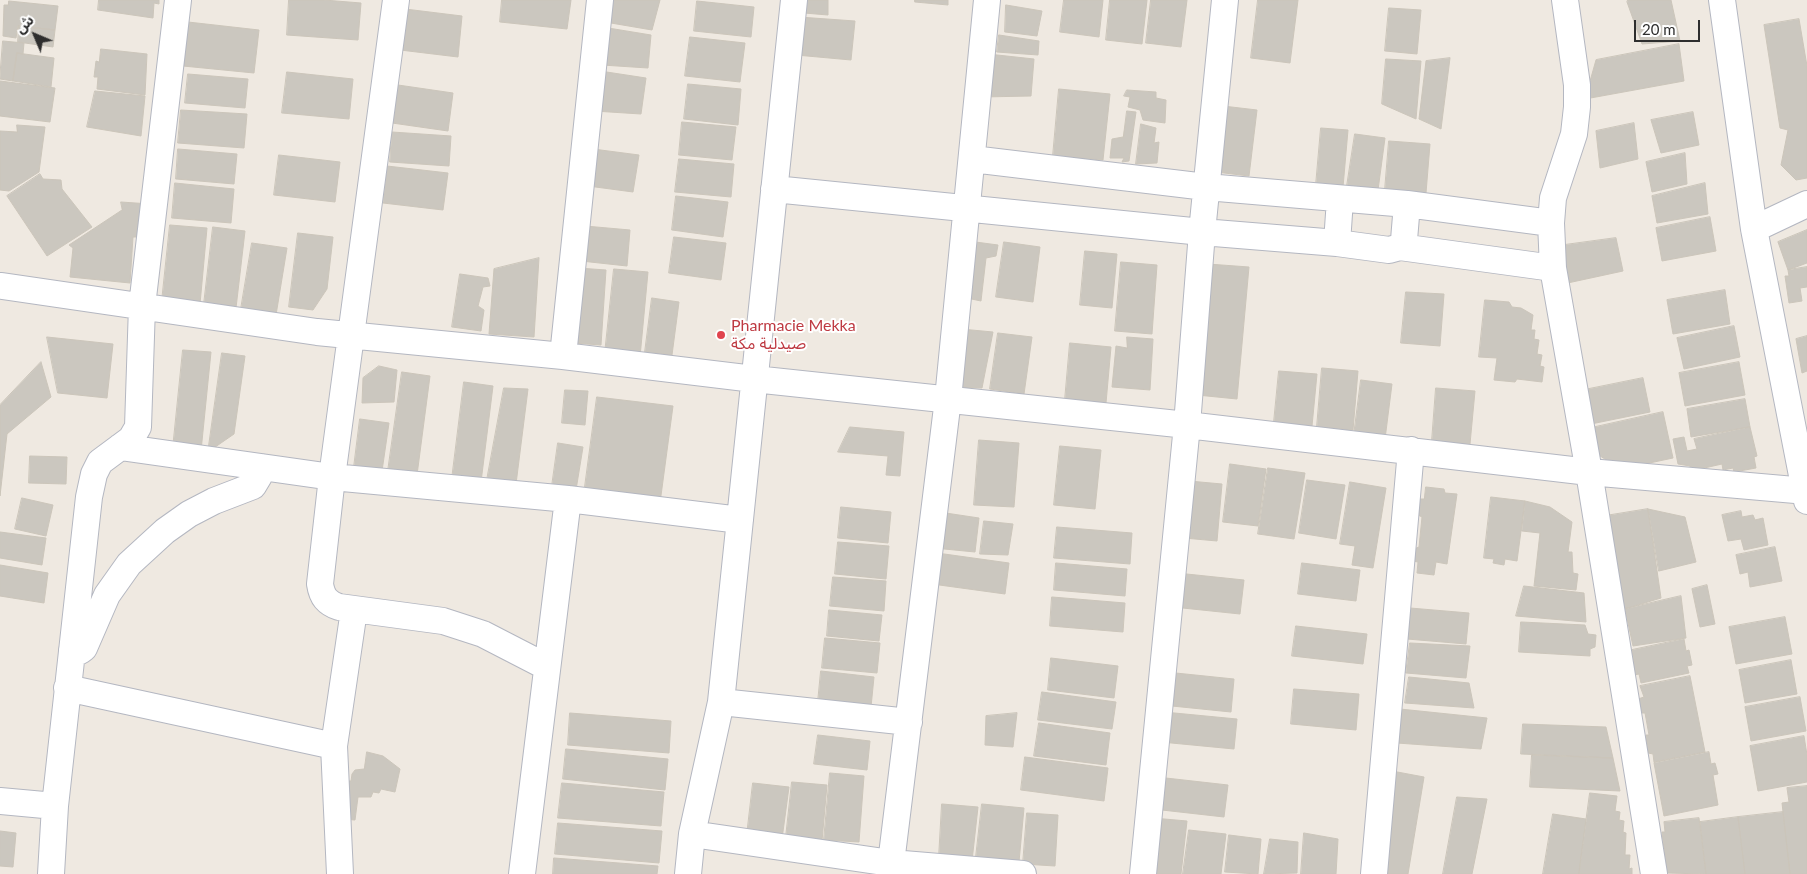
<!DOCTYPE html>
<html>
<head>
<meta charset="utf-8">
<style>
	body { margin:0 }
	#map { position:relative; width:1807px; height:874px; overflow:hidden; background:#efe9e1; font-family:Lato,"Noto Sans Arabic",sans-serif }
	canvas { display:block }
	.north { position:absolute; left:10px; top:10px; width:50px; height:50px; -webkit-text-stroke:4px #fff; paint-order:stroke; rotate:315deg; font-size:14px; font-weight:700; line-height:20px; text-align:center; color:#2e2e2e }
	.north::after { content:''; display:block; margin:auto; width:18px; height:22px; background:#2e2e2e; clip-path:polygon(50% 0,100% 100%,50% 72%,0 100%) }
	.scale { position:absolute; left:1634px; top:20px; width:66px; height:22px; box-sizing:border-box; border:2px solid #2e2e2e; border-top:0; padding-left:6px; font-size:15px; line-height:18px; white-space:nowrap; color:#2e2e2e; -webkit-text-stroke:4px #fff; paint-order:stroke }
</style>
</head>
<body>
<div id="map">
<canvas width="1807" height="874"></canvas>
<div class="north">ش</div>
<div class="scale">20 m</div>
</div>
<script>
const g = document.querySelector('canvas').getContext('2d');
g.lineJoin = 'round';
function fillPath(path, color) { g.fillStyle = color; g.fill(path, 'evenodd'); }
function stroke(path, color, width, dash) { g.strokeStyle = color; g.lineWidth = width; g.lineCap = dash ? 'butt' : 'round'; g.setLineDash(dash || []); g.stroke(path); }
function label(font, color, halo, rows, align = 'center') {
  g.font = font + ' Lato,"Noto Sans Arabic",sans-serif'; g.lineWidth = 4; g.setLineDash([]); g.textBaseline = 'middle'; g.strokeStyle = halo; g.fillStyle = color; for (const [text, x, y, turn = 0] of rows) {
    g.save(); g.translate(x, y); g.rotate((+turn || 0) * Math.PI / 180); g.textAlign = isNaN(turn) ? turn : align; if (halo) g.strokeText(text, 0, 0); g.fillText(text, 0, 0); g.restore();
  }
}
const building = new Path2D(`
	M99,0h60v4l-5,-1 -1,15 -55,-8z
	M289,0h35l37,3 -3,37 -71,-5z
	M502,0h69l-4,29 -67,-7z
	M606,0h54l-8,30 -47,-8z
	M803,0h25v15l-24,-2z
	M915,0h33v5l-33,-3z
	M1064,0h39l-4,37 -39,-5z
	M1110,0h37l-5,44 -36,-4z
	M1151,0h36l-6,47 -35,-4z
	M1258,0h40l-8,63 -39,-5z
	M1628,0h43l9,41 -38,3 -15,-42z
	M9,1l49,5 -3,24 -37,-4 -2,12 -13,-2 1,-31h4z
	M697,1l57,6 -3,30 -57,-6z
	M1006,5l36,6 -5,25 -32,-4z
	M1389,8l32,2 -4,44 -32,-3z
	M405,9l57,7 -4,41 -58,-7z
	M799,17l56,4 -4,39 -55,-5z
	M1799,19l8,47v112l-11,2 -15,-15 7,-35 -8,-2 -16,-103z
	M188,22l71,8 -5,43 -71,-7z
	M19,26l36,4 -2,17 -35,-5z
	M602,27l49,8 -3,33 -46,-3z
	M999,35l40,6 -1,14 -41,-3z
	M690,37l55,6 -5,39 -55,-6z
	M3,41l21,2 -1,11 -6,-1 -4,28 -13,-2z
	M1679,44l5,37 -99,18 11,-39z
	M101,49l46,5 -2,41 -48,-6 1,-12h-4l2,-16 3,1z
	M17,53l37,5 -3,29 -38,-6z
	M988,54l46,5 -3,37 -49,1z
	M1450,58l-9,71 -22,-10 7,-58z
	M1386,59l35,2 -5,58 -34,-15z
	M600,71l46,7 -5,36 -47,-3z
	M287,72l66,7 -4,40 -67,-6z
	M188,74l60,5 -3,29 -60,-5z
	M0,81l55,7 -5,34 -50,-6z
	M688,84l53,5 -3,36 -54,-6z
	M398,85l55,8 -5,38 -56,-8z
	M1059,89l51,5 -7,66 -50,-4z
	M1127,90l29,2v6l10,2 -1,23 -22,-3 -3,-10 -12,-3 2,-10 -6,-1z
	M95,91l50,5 -4,40 -54,-9z
	M1223,106l34,4 -8,66 -33,-4z
	M181,110l66,4 -3,34 -66,-5z
	M1127,111l9,1 -7,49 -7,1 2,-4h-14l2,-19 11,-2z
	M1693,112l6,33 -38,8 -10,-33z
	M682,122l54,5 -4,33 -53,-5z
	M1634,123l4,36 -38,9 -4,-37z
	M1141,124l15,4 -2,15 5,-1 -2,21 -21,1z
	M17,125l28,2 -6,45 -30,19 -9,-1v-59l17,1z
	M1321,128l27,2 -5,57 -27,-2z
	M392,132l59,4 -2,30 -59,-4z
	M1355,134l30,4 -7,52 -31,-4z
	M1389,141l41,3 -4,49 -41,-3z
	M178,149l59,5 -3,30 -58,-5z
	M593,149l46,6 -6,37 -45,-6z
	M1685,153l2,31 -35,8 -6,-30z
	M279,155l61,7 -5,40 -61,-7z
	M679,159l55,5 -3,33 -56,-5z
	M387,166l61,7 -5,37 -60,-7z
	M40,174l3,5 18,1 1,9 30,38 -45,29 -40,-60z
	M175,183l59,6 -3,34 -59,-5z
	M1705,183l3,31 -51,9 -5,-27z
	M676,196l52,6 -5,35 -51,-7z
	M121,202l29,2 -3,33h-14l-3,46 -60,-6 3,-29 -4,-3 53,-35z
	M1710,217l6,34 -54,10 -6,-33z
	M170,225l37,3 -7,76 -38,-3z
	M585,226l45,4 -3,36 -46,-5z
	M213,227l32,4 -9,77 -32,-4z
	M1807,230v33l-19,7 -10,-28z
	M298,233l35,4 -6,52 -14,21 -24,-3z
	M674,237l52,6 -5,37 -52,-7z
	M1616,238l7,33 -60,13 -6,-38z
	M968,241l30,4 -2,11 -10,2 -5,43 -19,-4z
	M1004,242l36,5 -7,55 -37,-5z
	M252,243l35,5 -11,67 -35,-6z
	M1085,251l32,3 -5,54 -32,-3z
	M539,258l-5,79 -45,-3 5,-65z
	M1121,262l36,3 -5,69 -37,-3z
	M1208,264l41,3 -12,132 -40,-4z
	M1807,267v20l-7,1 2,13 -13,2 -4,-27h4l-1,-6z
	M578,268l28,2 -5,75 -28,-2z
	M614,269l34,3 -8,85 -35,-4z
	M460,274l28,4 2,8 -7,1 -5,19 6,4 -3,21 -29,-4z
	M1725,290l5,34 -57,10 -6,-34z
	M1406,292l38,2 -4,52 -39,-3z
	M652,298l27,4 -7,53 -27,-3z
	M1485,300l24,2 3,5 9,1 12,7 -2,15h4l-1,9 5,1 -2,14 5,1 -2,11 4,1 -2,15 -25,-3 -2,3 -21,-2 3,-22 -18,-1z
	M1734,326l6,31 -56,12 -7,-31z
	M961,329l32,3 -11,56 -29,-1z
	M998,333l34,4 -8,57 -34,-5z
	M1807,336v35l-5,2 -6,-34z
	M47,337l66,7 -6,54 -49,-5z
	M1127,337l26,2 -3,51 -38,-3 4,-41 11,2z
	M1070,343l41,4 -5,56 -41,-3z
	M183,350l28,2 -10,99 -28,-3z
	M222,353l23,3 -11,78 -26,18z
	M41,362l10,35 -44,37 -7,62v-91z
	M1739,362l6,33 -60,11 -6,-33z
	M379,366l18,4 -3,32 -32,1 1,-25z
	M1322,368l36,3 -5,59 -36,-3z
	M1279,371l38,3 -5,52 -38,-4z
	M402,372l28,4 -13,99 -29,-4z
	M1643,378l7,34 -59,12 -7,-34z
	M1361,380l31,4 -7,55 -31,-4z
	M464,382l29,4 -12,96 -29,-3z
	M504,388l24,1 -12,95 -29,-4z
	M1436,388l39,3 -5,53 -38,-3z
	M565,390l23,1 -3,34 -23,-2z
	M597,397l76,9 -13,97 -76,-9z
	M1745,399l5,28 -59,10 -4,-28z
	M1663,412l10,46 -33,7 -32,-4 -11,-7 -6,-26z
	M360,419l29,4 -7,48 -28,-4z
	M850,427l54,5 -4,44 -14,-1 2,-19 -50,-4z
	M1750,427l7,29 -3,1 2,11 -22,4 -1,-4 -10,2 -1,-6 -31,7 -1,-5 -12,-2 -5,-25 11,-2 3,14 10,-2 -3,-10z
	M979,440l40,3 -5,64 -40,-2z
	M558,443l25,4 -7,43 -24,-4z
	M1060,446l41,4 -6,59 -41,-4z
	M30,456l37,1 -1,27 -37,-1z
	M1230,464l36,5 -8,57 -35,-4z
	M1268,468l37,5 -11,66 -36,-5z
	M1307,480l38,5 -9,54 -37,-6z
	M1189,481l33,3 -5,57 -33,-3z
	M1350,482l36,6 -13,80 -21,-3 3,-19 -15,-2z
	M1426,487l18,2 1,4 12,1 -10,70 -11,-2 -2,13 -17,-2 1,-11 -6,-1 2,-12 5,-2 3,-30 -4,-2 2,-16h4z
	M1491,497l34,4 -8,60 -12,-2 -1,6 -11,-2 1,-4 -10,-1z
	M22,498l31,7 -7,31 -31,-7z
	M1525,501l25,6 22,15 -4,30h4l1,21 5,1 -2,16 -42,-4 6,-53 -18,-2z
	M841,507l50,5 -3,31 -50,-5z
	M1648,509l37,8 11,45 -37,9z
	M1648,509l13,89 -36,11 -20,-93z
	M1741,511l1,6 11,-2 2,5 8,-2 5,27 -24,5 -3,-11 -13,2 -6,-26z
	M939,512l40,6 -4,34 -41,-4z
	M984,521l29,3 -5,31 -28,-1z
	M1057,527l75,6 -2,31 -76,-6z
	M0,532l46,6 -4,27 -42,-7z
	M838,542l51,4 -3,33 -51,-5z
	M1775,547l7,34 -32,6 -2,-15 -8,2 -4,-19z
	M937,553l72,10 -4,31 -73,-10z
	M1056,563l71,6 -2,27 -71,-6z
	M1302,563l58,7 -4,31 -58,-7z
	M0,565l48,8 -4,30 -44,-7z
	M1177,573l67,7 -4,34 -67,-7z
	M833,577l53,4 -2,30 -54,-5z
	M1707,585l8,39 -15,3 -8,-38z
	M1524,586l60,7 2,29 -70,-6z
	M1681,596l5,42 -53,8 -8,-37z
	M1052,597l73,6 -2,29 -73,-6z
	M1410,608l59,5 -3,31 -59,-5z
	M829,610l53,5 -3,26 -52,-5z
	M1785,617l7,37 -56,10 -7,-37z
	M1521,622l64,3 3,9 8,1 -1,12 -5,2v7l-71,-4z
	M1296,626l71,8 -4,30 -71,-8z
	M825,638l55,5 -3,30 -55,-5z
	M1684,639l2,12 3,-1 3,15 -5,1 2,7 -48,10 -2,-9 -5,1 -3,-13h3l-2,-12z
	M1410,643l60,3 -4,32 -60,-5z
	M1051,658l67,8 -4,32 -66,-8z
	M1791,660l6,34 -52,9 -6,-33z
	M821,671l53,6 -3,30 -53,-5z
	M1166,672l68,7 -3,33 -69,-7z
	M1690,676l15,76 -51,10 -1,-8 -5,-1 -2,-18h3l-4,-22h-6l-1,-14 6,-2 -4,-11z
	M1409,677l60,6 5,25 -69,-5z
	M1294,689l65,5 -3,36 -65,-6z
	M1042,692l74,10 -4,27 -74,-9z
	M1800,697l6,34 -55,10 -6,-34z
	M1400,709l87,9 -6,31 -84,-6z
	M1164,712l73,7 -3,30 -73,-7z
	M570,713l101,8 -2,32 -101,-8z
	M1017,713l-4,34 -28,-2 1,-29z
	M1039,723l71,10 -4,32 -72,-9z
	M1523,724l83,3 7,31 -92,-4z
	M818,735l52,6 -3,29 -53,-6z
	M1804,736l3,19v27l-49,9 -8,-45z
	M566,749l102,10 -3,31 -102,-11z
	M367,752l16,4 17,13 -5,23 -14,-3 -2,4 -6,-1 -2,5h-13l-3,23 -14,-1 1,-38h9l1,-7 3,-4 9,-1z
	M1709,752l2,12 4,-1 3,11 -5,1 5,30 -54,11 -10,-53z
	M1532,755l81,3 7,33 -90,-4z
	M1025,757l83,11 -4,33 -83,-11z
	M1392,771l32,6 -16,97h-29z
	M830,773l34,3 -5,66 -35,-2z
	M1157,777l71,8 -4,32 -71,-8z
	M792,782l35,3 -5,56 -36,-4z
	M562,783l102,9 -3,34 -103,-8z
	M753,783l36,4 -7,52 -35,-4z
	M1807,786v88h-17l-8,-71 7,-1 -2,-14z
	M1590,793l27,3 -2,15 5,1 -1,8 5,1 -1,11 3,1 -1,22h5l-1,14 3,-1v6h-53z
	M1457,797l30,2 -15,75h-29z
	M942,804l36,3 -6,54 -33,-4z
	M982,804l42,4 -5,54 -43,-5z
	M1783,812l7,62h-45l-7,-57z
	M1027,813l31,2 -3,51 -32,-2z
	M1553,814l33,5 -7,55h-36z
	M1738,817l7,57h-39l-6,-52z
	M1153,818l34,3 -6,53h-35z
	M1699,818l7,56 -39,-1 -5,-41h3l-1,-10z
	M558,823l104,8 -3,32 -104,-9z
	M1189,830l37,4 -5,40h-38z
	M0,831l16,2 -3,34 -13,-1z
	M1304,833l34,6 -2,35h-35z
	M1229,835l32,4 -3,35 -33,-2z
	M1270,839l28,3 -1,31 -33,1z
	M554,858l104,8 -1,8h-104z`);
fillPath(building, '#cbc7bf');
stroke(building, '#cbc5ba', 1);
const minor = new Path2D(`
	M396,0l-64,477 -12,107c2,13 7,19 19,23l104,14 40,13 64,33
	M1565,0l12,85v22l-3,27 -21,64 -2,25 2,45 36,204 65,402
	M1722,0l32,229 53,272
	M972,159l234,28 201,17 144,19
	M774,189l428,43 135,11 3,-44
	M1754,229l53,-25
	M1337,243l52,7 11,-3 4,-7 3,-36
	M1400,247l153,21
	M2,286l315,46 246,24 191,23 433,46 402,47 218,19
	M563,356l37,-356
	M120,447l212,30 236,22 172,21
	M72,650l8,1 4,-3 23,-53 22,-31 36,-33 24,-17 25,-13 39,-15 6,-10 2,-9
	M67,688l267,58
	M721,702l188,20
	M0,801l55,5
	M692,834l199,29 132,11
	M891,863l57,-464 39,-399
	M51,874l4,-68 34,-309 5,-23 6,-12 31,-23 7,-12 4,-121 36,-306
	M340,874l-6,-128 20,-136
	M522,874l46,-375
	M688,874l4,-40 29,-132 73,-702
	M1143,874l44,-449 15,-193 23,-232
	M1374,874l37,-424`);
stroke(minor, '#b4b7c1', 28);
stroke(minor, '#fff', 26);
for (const [x, y, r, color] of [
	[721,335,5,"#e0444e"]
]) { const dot = new Path2D(); dot.arc(x, y, r, 0, 2 * Math.PI); g.fillStyle = color; g.fill(dot); stroke(dot, '#fff', 2); }
label('16px', '#be3a42', '#fff', [
	["Pharmacie Mekka",731,326],
	["صيدلية مكة",731,344]
], 'left');
</script>
</body>
</html>
